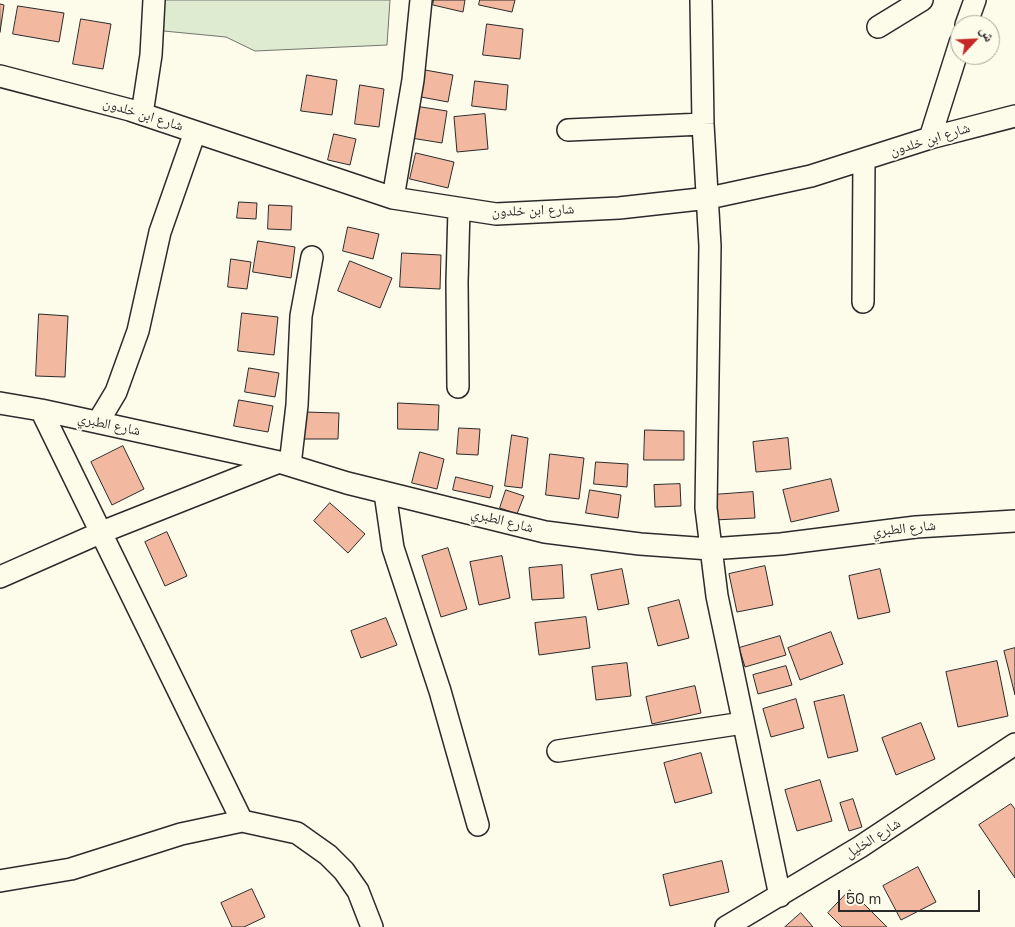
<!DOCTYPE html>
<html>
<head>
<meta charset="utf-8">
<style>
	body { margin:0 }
	#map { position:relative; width:1015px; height:927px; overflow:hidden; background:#fdfbea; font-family:"Space Grotesk","Noto Naskh Arabic",sans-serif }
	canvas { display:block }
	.north { position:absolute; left:950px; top:15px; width:50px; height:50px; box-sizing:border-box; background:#fdfbea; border:1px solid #a9a89e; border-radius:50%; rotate:65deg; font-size:14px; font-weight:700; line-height:20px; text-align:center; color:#2b2b2b }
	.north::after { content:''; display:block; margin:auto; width:18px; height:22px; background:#c62828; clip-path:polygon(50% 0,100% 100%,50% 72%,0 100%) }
	.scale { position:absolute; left:838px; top:890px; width:142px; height:22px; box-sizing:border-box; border:2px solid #2b2b2b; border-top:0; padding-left:6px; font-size:15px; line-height:18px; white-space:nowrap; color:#2b2b2b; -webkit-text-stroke:4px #fdfbea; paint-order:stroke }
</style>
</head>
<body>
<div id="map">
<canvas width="1015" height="927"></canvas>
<div class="north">ش</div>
<div class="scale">50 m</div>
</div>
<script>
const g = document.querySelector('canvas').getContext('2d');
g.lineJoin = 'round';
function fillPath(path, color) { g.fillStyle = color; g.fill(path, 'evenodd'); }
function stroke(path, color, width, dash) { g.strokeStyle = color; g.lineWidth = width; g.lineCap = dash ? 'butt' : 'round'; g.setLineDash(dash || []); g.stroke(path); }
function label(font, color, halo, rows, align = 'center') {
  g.font = font + ' "Space Grotesk","Noto Naskh Arabic",sans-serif'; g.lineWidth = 4; g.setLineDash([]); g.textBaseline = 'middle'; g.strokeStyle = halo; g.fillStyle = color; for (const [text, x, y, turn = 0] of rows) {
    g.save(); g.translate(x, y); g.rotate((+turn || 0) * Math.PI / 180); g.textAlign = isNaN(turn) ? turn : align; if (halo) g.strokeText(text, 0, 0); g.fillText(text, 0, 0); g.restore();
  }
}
const green = new Path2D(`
	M156,0h234l-3,45 -132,6 -29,-14 -73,-7z`);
fillPath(green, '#deebd1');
stroke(green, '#74746e', 1);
const building = new Path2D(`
	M434,0h31l-2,12 -30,-7z
	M480,0h35l-3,12 -33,-7z
	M0,4l4,1 -4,27z
	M18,6l46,7 -5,29 -46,-8z
	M81,19l30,5 -8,45 -30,-5z
	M487,24l36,5 -3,30 -37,-4z
	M425,70l28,5 -5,27 -27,-5z
	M307,75l30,5 -5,35 -31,-4z
	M475,81l33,4 -2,25 -34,-4z
	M360,85l24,4 -5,38 -24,-3z
	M415,106l32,5 -5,32 -31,-5z
	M485,114l3,35 -31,3 -3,-35z
	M334,134l22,5 -6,26 -22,-5z
	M416,153l38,9 -6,26 -38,-9z
	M239,202l18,1 -1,16 -19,-1z
	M269,205l23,1 -1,24 -23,-1z
	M348,227l31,7 -6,25 -30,-8z
	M258,241l37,6 -4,31 -38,-6z
	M402,253l39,2 -1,34 -40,-2z
	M231,259l20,3 -4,27 -19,-2z
	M350,261l42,17 -12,30 -42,-17z
	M242,313l36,4 -4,38 -36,-4z
	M39,314l29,2 -3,61 -29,-1z
	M249,368l30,5 -4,24 -30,-5z
	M239,400l34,6 -5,26 -34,-6z
	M398,403l41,2 -1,25 -40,-1z
	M304,412l35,1 -1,26h-34z
	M459,428l21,1 -2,26 -21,-1z
	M645,430l39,1v29h-40z
	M512,435l16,3 -6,50 -17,-2z
	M788,438l3,31 -35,3 -3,-30z
	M123,446l21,43 -32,16 -21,-43z
	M420,452l24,7 -7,30 -25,-6z
	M550,454l34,4 -5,41 -33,-4z
	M596,462l32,2 -1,23 -33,-3z
	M456,477l37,9 -3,12 -37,-8z
	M831,479l8,32 -48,11 -8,-32z
	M680,484l1,22 -26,1 -1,-22z
	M506,490l18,6 -7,18 -17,-6z
	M590,490l31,5 -3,23 -32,-5z
	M753,492l2,26 -41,2 -2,-25z
	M330,503l35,31 -17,19 -34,-32z
	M167,532l20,44 -22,10 -20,-44z
	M448,548l19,61 -26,8 -19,-61z
	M502,556l8,42 -31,7 -9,-43z
	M562,565l2,33 -32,2 -3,-32z
	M765,566l8,39 -36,7 -8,-38z
	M622,569l7,35 -31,6 -7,-35z
	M880,569l10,43 -32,7 -9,-43z
	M679,600l10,38 -31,8 -10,-38z
	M586,617l4,31 -51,7 -4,-32z
	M386,618l11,27 -36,13 -10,-27z
	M831,632l12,32 -43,16 -12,-32z
	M780,636l6,19 -41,12 -6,-19z
	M1015,648v47l-11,-44z
	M997,661l11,55 -50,11 -12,-55z
	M627,663l4,33 -35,4 -4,-33z
	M786,666l6,19 -34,9 -5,-19z
	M695,686l6,27 -49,11 -6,-27z
	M844,695l14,56 -30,7 -14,-56z
	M796,699l8,29 -33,9 -8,-28z
	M921,723l14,36 -39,16 -14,-37z
	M701,753l11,40 -37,10 -11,-40z
	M820,780l12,41 -35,10 -12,-41z
	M853,799l9,28 -13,4 -9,-28z
	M1011,804l4,5v69l-36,-53z
	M722,861l7,31 -59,14 -7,-31z
	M918,867l18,35 -35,18 -18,-34z
	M252,889l13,28 -21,10h-12l-11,-24z
	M850,890l37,37h-45l-14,-14z
	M801,913l12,14h-28z`);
fillPath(building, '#f2b8a0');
stroke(building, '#2b2b2b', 1);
const minor = new Path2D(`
	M701,0l2,124 7,122 -4,262 11,88 63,300
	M966,25l9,-25
	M878,27l44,-27
	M0,76l130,34 263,88 103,16 123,-6 90,-10 102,-22 119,-38 85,-22
	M142,114l9,-59 3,-55
	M568,130l135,-6
	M930,138l30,-95
	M393,198l20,-118 8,-80
	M863,302l1,-142
	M458,387l-1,-105 2,-73
	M0,403l41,7 238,52 68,21 198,49 95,12 70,5 71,-5 135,-17 99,-6
	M41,410l201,411
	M98,422l18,-30 22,-61 22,-99 35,-100
	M290,465l7,-60 4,-89 11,-59
	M385,493l8,55 47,143 38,134
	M0,577l102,-45 177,-70
	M558,751l185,-28
	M0,881l71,-12 110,-35 61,-13 55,12 31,22 16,16 14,20 14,36
	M726,927l134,-80 155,-103`);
stroke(minor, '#2b2b2b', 24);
stroke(minor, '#fdfbea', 21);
label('14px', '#2b2b2b', '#fdfbea', [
	["شارع ابن خلدون",143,115,17],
	["شارع ابن خلدون",930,140,-17],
	["شارع ابن خلدون",533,211,-2],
	["شارع الطبري",109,425,12],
	["شارع الطبري",502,521,14],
	["شارع الطبري",904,529,-6],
	["شارع الخليل",873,839,-32]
]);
</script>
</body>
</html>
